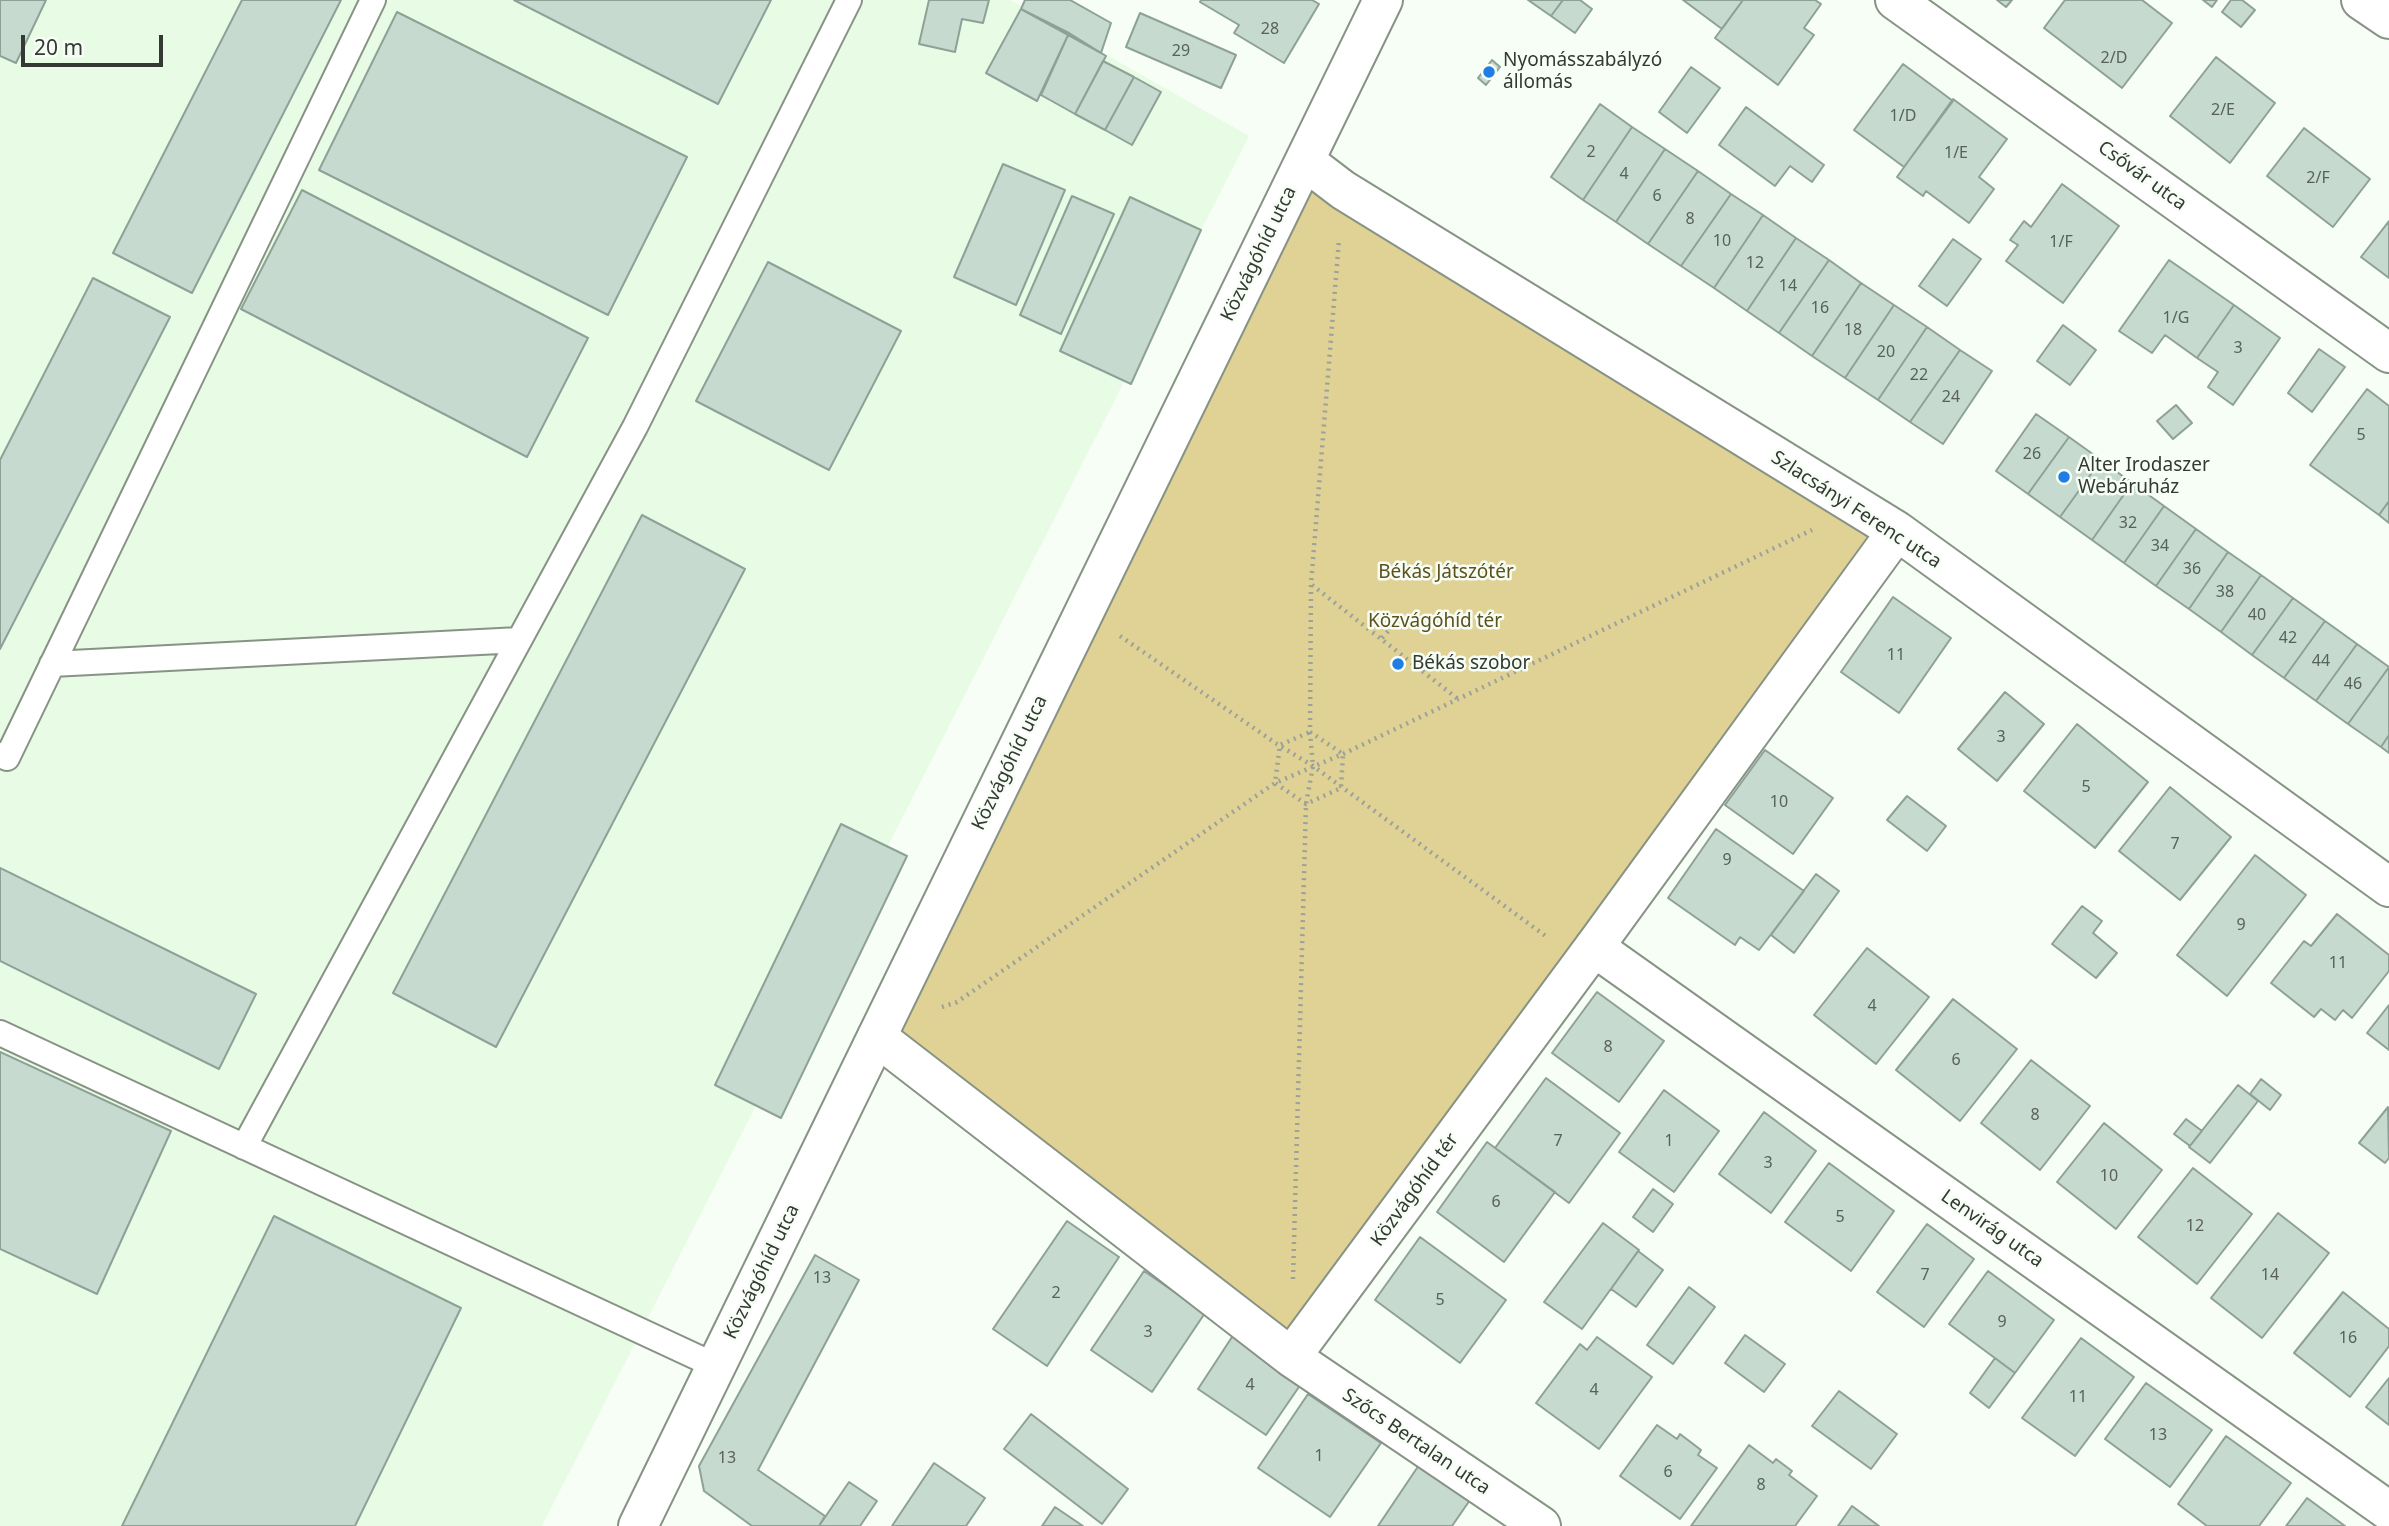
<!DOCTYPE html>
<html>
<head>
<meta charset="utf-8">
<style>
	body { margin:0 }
	#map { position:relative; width:2389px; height:1526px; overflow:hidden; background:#f6fef5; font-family:"Noto Sans",sans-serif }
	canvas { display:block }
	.scale { position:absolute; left:21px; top:35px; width:142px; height:32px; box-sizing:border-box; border:4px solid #343933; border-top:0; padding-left:9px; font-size:21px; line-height:24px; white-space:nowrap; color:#343933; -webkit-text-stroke:5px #f6fef5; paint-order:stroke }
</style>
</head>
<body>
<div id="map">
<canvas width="2389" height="1526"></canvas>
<div class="scale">20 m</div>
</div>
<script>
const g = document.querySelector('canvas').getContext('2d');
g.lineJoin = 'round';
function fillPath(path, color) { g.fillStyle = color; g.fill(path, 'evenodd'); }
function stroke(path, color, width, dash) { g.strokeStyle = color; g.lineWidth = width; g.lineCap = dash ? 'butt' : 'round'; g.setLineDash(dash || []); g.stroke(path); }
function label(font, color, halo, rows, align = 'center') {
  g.font = font + ' "Noto Sans",sans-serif'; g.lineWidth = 5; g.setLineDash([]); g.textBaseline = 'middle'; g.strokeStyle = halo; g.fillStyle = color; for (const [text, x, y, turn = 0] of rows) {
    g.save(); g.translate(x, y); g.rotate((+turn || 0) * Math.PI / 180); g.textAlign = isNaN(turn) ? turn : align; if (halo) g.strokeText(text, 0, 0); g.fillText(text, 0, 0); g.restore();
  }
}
fillPath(new Path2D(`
	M0,0h1010l239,136 -707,1390h-542z`), '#e8fbe4');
fillPath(new Path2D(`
	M1305,161l592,370 -606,826 -413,-324z`), '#e0d195');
const building = new Path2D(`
	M0,0h46l-30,63 -16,-7z
	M242,0h99l-149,293 -79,-40z
	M514,0h257l-53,104z
	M929,0h60l-6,23 -21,-4 -7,33 -36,-8z
	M1025,0h45l41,23 -10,30 -80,-44z
	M1201,0h111l7,4 -35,59 -50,-30 5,-8 -39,-23z
	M1528,0h35l-12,16z
	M1563,0h17l12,9 -17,24 -24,-17z
	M1683,0h60l-21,29z
	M1743,0h72l6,4 -17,24 10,7 -36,50 -63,-47z
	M1997,0h15l-6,7z
	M2065,0h77l30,23 -50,65 -78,-60z
	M2203,0h14l-5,7z
	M2231,0h11l13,10 -14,17 -19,-15z
	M1021,9l48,24 -32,68 -51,-28z
	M397,12l290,145 -79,158 -289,-145z
	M1140,13l96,42 -15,33 -95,-41z
	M1069,33l37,23 -31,58 -34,-19z
	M2216,57l59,46 -45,60 -60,-47z
	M1492,60l8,7 -14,18 -8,-7z
	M1103,61l31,16 -29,53 -30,-16z
	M1903,64l50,37 -49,66 -50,-37z
	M1691,67l29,21 -33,45 -28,-21z
	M1134,77l27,15 -29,53 -27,-15z
	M1953,99l54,40 -28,38 15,12 -25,34 -43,-32 -3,5 -26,-19z
	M1600,104l32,23 -49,73 -32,-23z
	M1746,107l78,58 -12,17 -22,-16 -15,20 -56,-41z
	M1632,127l33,22 -49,73 -33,-22z
	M2304,128l66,51 -37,48 -66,-51z
	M1665,149l33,22 -50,73 -32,-22z
	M1003,164l62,26 -49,115 -62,-28z
	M1698,171l33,23 -50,72 -33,-22z
	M2062,184l57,42 -56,77 -57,-42 12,-16 -8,-5 14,-19 7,6z
	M302,190l286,148 -61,119 -286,-148z
	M1731,194l32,21 -49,73 -33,-22z
	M1072,196l42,18 -53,120 -41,-19z
	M1130,197l71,33 -70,154 -71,-33z
	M1763,215l33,23 -49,73 -33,-23z
	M2389,221v57l-28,-21z
	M1796,238l33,22 -50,73 -32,-22z
	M1953,239l28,20 -34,47 -28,-20z
	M1829,260l32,23 -49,73 -33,-23z
	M2169,260l65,45 -37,53 -32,-23 -13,18 -33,-22z
	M768,262l133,69 -72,139 -133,-69z
	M93,278l77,39 -170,332v-189z
	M1861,283l33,22 -49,73 -33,-22z
	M1894,305l33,22 -49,73 -33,-22z
	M2234,305l46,33 -47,67 -25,-18 10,-15 -21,-14z
	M2063,325l33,25 -26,35 -33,-24z
	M1927,327l33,23 -50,72 -32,-22z
	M2319,349l26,18 -33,45 -24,-19z
	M1960,350l32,21 -49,73 -33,-22z
	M2367,389l22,17v95l-10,14 -69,-50z
	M2176,405l16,18 -19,16 -16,-18z
	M2036,414l33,23 -41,57 -32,-23z
	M2069,437l32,23 -41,57 -32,-23z
	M2101,460l31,23 -40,57 -32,-23z
	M2132,483l32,23 -40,57 -32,-23z
	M2389,501v22l-10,-8z
	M2164,506l32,23 -40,57 -32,-23z
	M642,515l103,54 -249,478 -103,-54z
	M2196,529l32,23 -39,57 -33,-23z
	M2228,552l33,23 -40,57 -32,-23z
	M2261,575l32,23 -41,57 -31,-23z
	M1893,597l58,41 -52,75 -58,-41z
	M2293,598l32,23 -41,57 -32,-23z
	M2325,621l32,23 -41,57 -32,-23z
	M2357,644l32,23 -41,57 -32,-23z
	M2389,667v68l-8,12 -33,-23z
	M2005,692l39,32 -47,57 -39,-32z
	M2077,724l71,58 -53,66 -71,-57z
	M2389,735v18l-8,-6z
	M1765,750l68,48 -40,56 -68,-49z
	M2170,787l61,50 -51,63 -61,-49z
	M1907,796l39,30 -19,25 -40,-31z
	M841,824l66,32 -126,262 -66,-33z
	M1716,829l88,62 -45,59 -19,-13 -5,8 -67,-47z
	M2255,855l51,40 -79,101 -50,-41z
	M0,868l256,126 -37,75 -219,-108z
	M1816,874l23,17 -45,62 -23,-18z
	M2082,906l20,15 -9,12 24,20 -21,25 -44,-34z
	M2337,914l52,41v16l-37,47 -9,-8 -8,10 -14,-11 -7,8 -43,-34 33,-42 7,5z
	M1867,948l62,49 -53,67 -62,-49z
	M1597,992l67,49 -45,61 -67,-49z
	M1953,999l64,50 -57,72 -64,-51z
	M2389,1005v45l-22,-17z
	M0,1052l171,79 -74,163 -97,-45z
	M2031,1060l59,46 -50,64 -59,-47z
	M1546,1078l74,55 -51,70 -74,-55z
	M2261,1079l20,16 -11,15 -20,-16z
	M2238,1085l20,16 -48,62 -21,-16z
	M1664,1090l55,41 -45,61 -55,-40z
	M2388,1107l1,51 -4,5 -26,-20z
	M1764,1112l52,39 -45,62 -52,-39z
	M2186,1119l16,12 -12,15 -16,-12z
	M2104,1123l58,47 -46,59 -59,-47z
	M1487,1142l68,50 -51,70 -67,-50z
	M1829,1163l65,48 -43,60 -66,-49z
	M2193,1168l59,46 -55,70 -59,-47z
	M1653,1189l20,15 -20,28 -20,-15z
	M2278,1213l51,40 -67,85 -51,-40z
	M274,1216l187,92 -106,218h-233z
	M1067,1221l52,36 -72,109 -54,-37z
	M1603,1223l36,27 -57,79 -38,-27z
	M1927,1224l47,35 -50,68 -47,-35z
	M1420,1237l86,63 -46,63 -85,-63z
	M1638,1251l25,19 -27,37 -25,-18z
	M815,1255l44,25 -101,190 67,46 -6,10h-67l-48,-35 -5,-25z
	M1144,1271l61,42 -53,79 -61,-42z
	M1988,1271l66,49 -39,53 -66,-49z
	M1689,1287l26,20 -42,57 -26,-19z
	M2343,1292l46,37v17l-39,51 -56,-44z
	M1234,1334l69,47 -37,54 -68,-46z
	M1745,1335l40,29 -21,28 -39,-29z
	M1597,1337l55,40 -53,72 -63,-46 44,-59 7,6z
	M2081,1338l53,39 -59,79 -53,-38z
	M1995,1358l20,15 -26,35 -19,-15z
	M2389,1378v47l-23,-18z
	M2146,1383l66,47 -42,57 -65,-48z
	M1839,1391l58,43 -26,35 -59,-43z
	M1308,1394l73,49 -51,74 -72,-49z
	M1031,1414l97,75 -26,35 -98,-75z
	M1657,1425l20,14 3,-5 21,16 -3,5 19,13 -37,51 -60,-43z
	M2226,1436l65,47 -32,43h-52l-29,-22z
	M1749,1445l24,18 3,-4 16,12 -3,4 28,21 -22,30h-104z
	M934,1463l51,35 -19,28h-74z
	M1419,1465l51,35 -18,26h-74z
	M849,1482l28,19 -17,25h-41z
	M2307,1498l38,28h-59z
	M1852,1506l27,20h-41z
	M1055,1507l28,19h-41z`);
fillPath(building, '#c6dad0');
stroke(building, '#8ea197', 2);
const lane = new Path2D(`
	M52,664l467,-24
	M0,755l7,3 366,-758
	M0,1033l716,333
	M244,1147l391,-720 214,-427`);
const street = new Path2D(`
	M1895,0l494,353
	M2361,0l28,19
	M1305,161l38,29 554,341 492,356
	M1594,947l795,564
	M877,1037l414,320 250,169
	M1291,1357l309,-418 297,-408`);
const secondary = new Path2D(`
	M638,1526l745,-1526`);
stroke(lane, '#879385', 28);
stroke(street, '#879385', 42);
stroke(secondary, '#879385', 42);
stroke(new Path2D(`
	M1312,585l146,114
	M1120,636l157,108 36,22 234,171
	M1382,638l9,-10
	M1310,732l33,22 -2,34 -35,16 -31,-21 5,-38z
	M942,1007l15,-5 318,-219 68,-29 469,-224
	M1293,1279l13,-475 7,-38 -3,-34 1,-148 28,-344`), '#9ba29a', 4.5, [2, 5]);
stroke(lane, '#fff', 24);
stroke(street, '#fff', 38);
stroke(secondary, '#fff', 38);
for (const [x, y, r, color] of [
	[1489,72,7,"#207de6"],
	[2064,477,7,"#207de6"],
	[1398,664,7,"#207de6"]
]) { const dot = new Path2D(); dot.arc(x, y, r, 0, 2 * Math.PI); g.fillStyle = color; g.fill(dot); stroke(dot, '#f6fef5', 2.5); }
label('16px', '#58615a', null, [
	["28",1270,29],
	["29",1181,51],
	["2/D",2114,58],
	["2/E",2223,110],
	["1/D",1903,116],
	["2",1591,152],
	["1/E",1956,153],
	["4",1624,174],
	["2/F",2318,178],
	["6",1657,196],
	["8",1690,219],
	["10",1722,241],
	["1/F",2061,242],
	["12",1755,263],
	["14",1788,286],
	["16",1820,308],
	["1/G",2176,318],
	["18",1853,330],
	["3",2238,348],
	["20",1886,352],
	["22",1919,375],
	["24",1951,397],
	["5",2361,435],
	["26",2032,454],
	["32",2128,523],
	["34",2160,546],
	["36",2192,569],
	["38",2225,592],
	["40",2257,615],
	["42",2288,638],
	["11",1896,655],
	["44",2321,661],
	["46",2353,684],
	["3",2001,737],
	["5",2086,787],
	["10",1779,802],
	["7",2175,844],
	["9",1727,860],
	["9",2241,925],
	["11",2338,963],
	["4",1872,1006],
	["8",1608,1047],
	["6",1956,1060],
	["8",2035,1115],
	["7",1558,1141],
	["1",1669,1141],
	["3",1768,1163],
	["10",2109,1176],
	["6",1496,1202],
	["5",1840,1217],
	["12",2195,1226],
	["7",1925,1275],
	["14",2270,1275],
	["13",822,1278],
	["2",1056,1293],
	["5",1440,1300],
	["9",2002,1322],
	["3",1148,1332],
	["16",2348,1338],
	["4",1250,1385],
	["4",1594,1390],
	["11",2078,1397],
	["13",2158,1435],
	["1",1319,1456],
	["13",727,1458],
	["6",1668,1472],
	["8",1761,1485]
]);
label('19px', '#343933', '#f6fef5', [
	["Nyomásszabályzó",1503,61],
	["állomás",1503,83],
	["Alter Irodaszer",2078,466],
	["Webáruház",2078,488],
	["Békás szobor",1412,664]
], 'left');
label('19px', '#343933', '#f6fef5', [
	["Csővár utca",2142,176,36],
	["Közvágóhíd utca",1259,254,-64],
	["Szlacsányi Ferenc utca",1856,510,33],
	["Közvágóhíd utca",1010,763,-64],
	["Közvágóhíd tér",1415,1190,-54],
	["Lenvirág utca",1992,1229,35],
	["Közvágóhíd utca",762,1272,-64],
	["Szőcs Bertalan utca",1416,1442,34]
]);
label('19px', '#5d511e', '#f6fef5', [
	["Békás Játszótér",1446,573],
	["Közvágóhíd tér",1435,622]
]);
</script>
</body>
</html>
